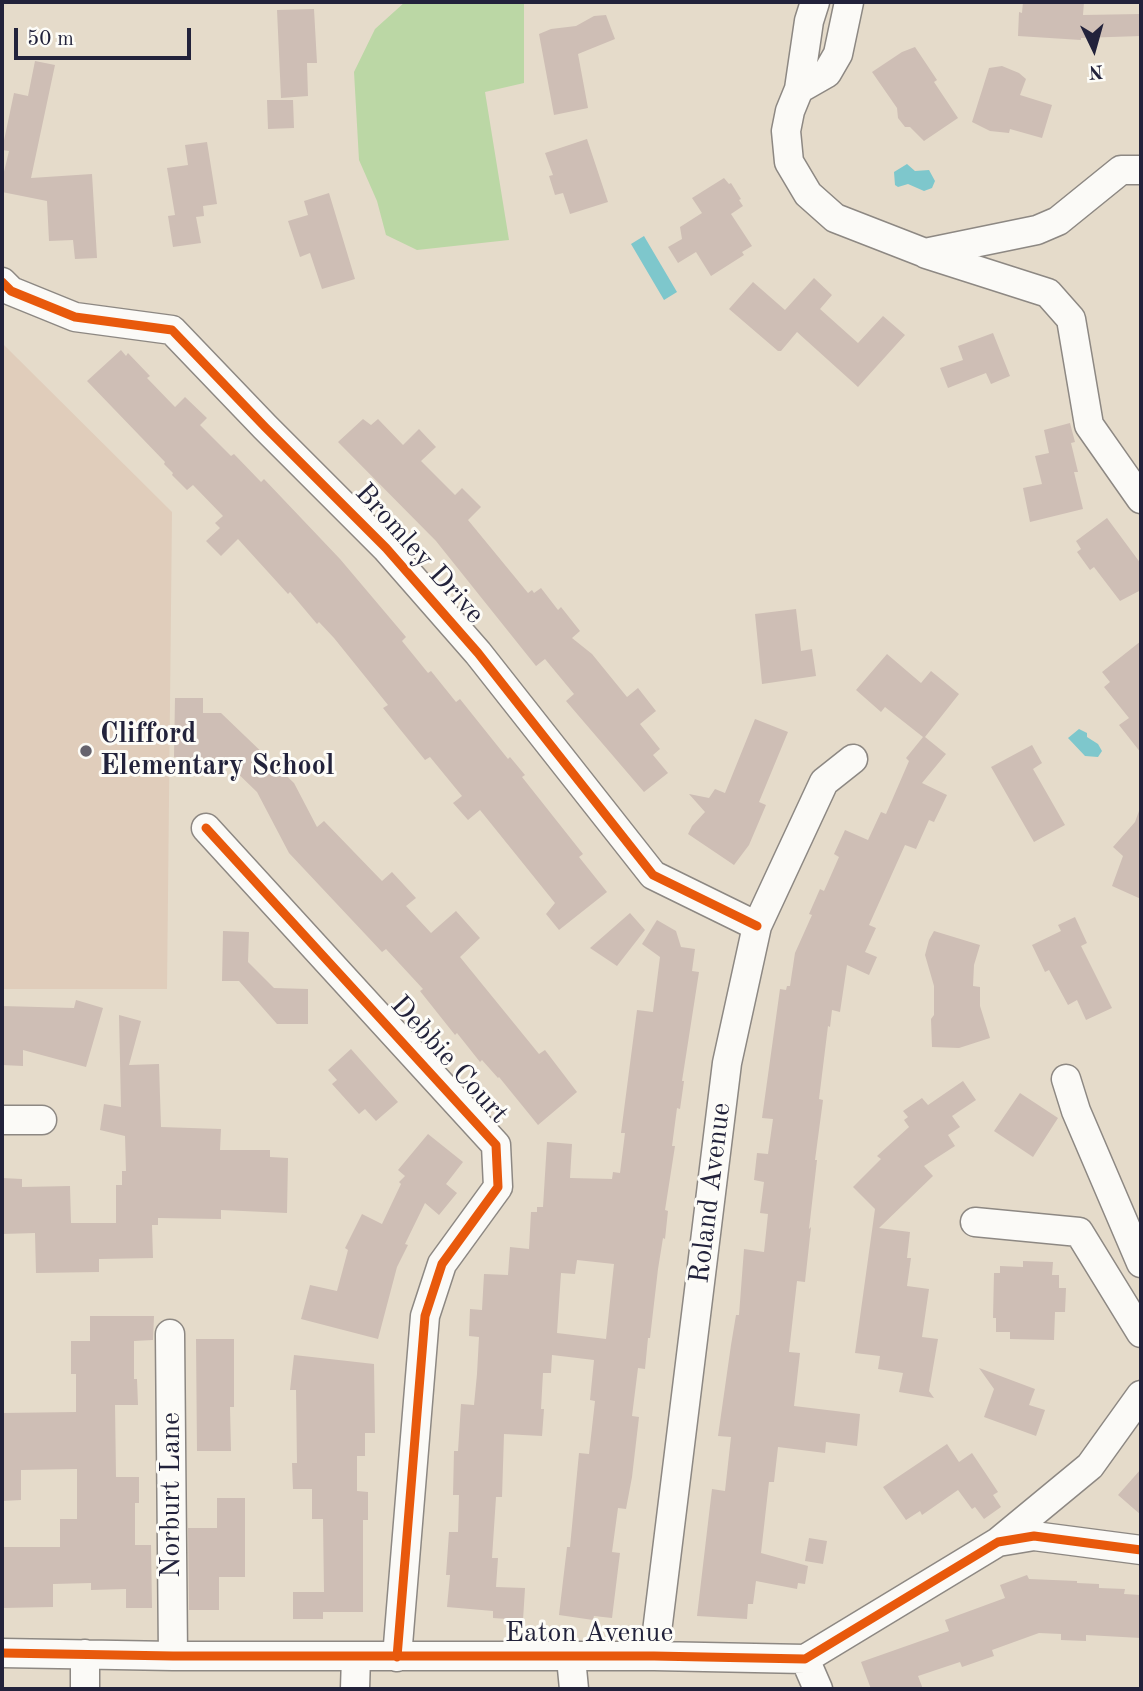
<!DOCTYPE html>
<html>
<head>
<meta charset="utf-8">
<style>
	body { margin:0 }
	#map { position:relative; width:1143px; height:1691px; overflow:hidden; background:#e5dbca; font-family:"Old Standard TT",serif }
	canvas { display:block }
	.frame { position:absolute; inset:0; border:4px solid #22223b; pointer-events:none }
	.north { position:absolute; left:1059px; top:14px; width:70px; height:70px; -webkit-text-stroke:5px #fdfcf7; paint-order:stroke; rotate:175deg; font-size:19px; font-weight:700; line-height:28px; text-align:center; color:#22223b }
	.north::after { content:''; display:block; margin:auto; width:24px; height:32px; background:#22223b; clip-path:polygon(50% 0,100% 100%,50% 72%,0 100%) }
	.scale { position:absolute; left:14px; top:28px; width:177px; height:32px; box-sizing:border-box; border:4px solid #22223b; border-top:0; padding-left:9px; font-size:21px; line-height:24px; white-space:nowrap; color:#22223b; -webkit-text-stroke:5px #fdfcf7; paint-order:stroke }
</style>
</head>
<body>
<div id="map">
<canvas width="1143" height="1691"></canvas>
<div class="frame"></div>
<div class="north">N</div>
<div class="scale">50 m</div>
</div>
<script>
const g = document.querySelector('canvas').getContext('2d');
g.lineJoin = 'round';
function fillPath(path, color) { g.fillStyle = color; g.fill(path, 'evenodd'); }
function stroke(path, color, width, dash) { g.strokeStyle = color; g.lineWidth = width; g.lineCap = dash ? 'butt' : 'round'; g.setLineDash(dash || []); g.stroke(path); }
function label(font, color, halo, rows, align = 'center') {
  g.font = font + ' "Old Standard TT",serif'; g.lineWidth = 6; g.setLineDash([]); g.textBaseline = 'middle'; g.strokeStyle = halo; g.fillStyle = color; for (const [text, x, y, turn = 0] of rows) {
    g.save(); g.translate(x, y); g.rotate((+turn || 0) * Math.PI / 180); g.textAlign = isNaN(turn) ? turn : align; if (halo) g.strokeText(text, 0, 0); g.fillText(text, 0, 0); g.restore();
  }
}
fillPath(new Path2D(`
	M2,343l170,169 -5,477h-165z`), '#e0cdbb');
fillPath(new Path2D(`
	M405,2h119v81l-39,9 24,148 -92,10 -31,-15 -9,-34 -18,-41 -5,-88 21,-43z`), '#bbd7a5');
fillPath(new Path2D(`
	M907,164l8,7 14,-1 6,11 -3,7 -8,3 -16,-7 -10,3 -3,-2 -1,-13z
	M644,236l33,56 -13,8 -33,-56z
	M1079,729l8,4v4l11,7 4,7 -4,6 -13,-1 -17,-18z`), '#7ec7cc');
fillPath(new Path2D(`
	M1023,2h61l-1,13 58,-1v22l-60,2v2l-63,-4 1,-24 3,1z
	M314,9l3,54h-10l1,33 -27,2 -4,-88z
	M606,15l9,24 -37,15 10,54 -34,7 -15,-81 12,-5 25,-3 18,-10z
	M915,47l22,33 -3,2 24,36 -34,23 -14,-14h-5l-7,-9 -1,-10 -25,-36 30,-20z
	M35,61l20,4 -24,113 61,-4 5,84 -22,1 -2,-19 -24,1 -2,-40 -45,-9v-12l7,-29 -7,-1 12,-57 14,3z
	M1002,66l17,7 7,6 -6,16 32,10 -10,33 -32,-9 -1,4 -19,-2 -18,-9 17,-54z
	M267,100h26l1,28 -26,1z
	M587,139l21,63 -38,12 -7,-21 -8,2 -6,-19 4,-1 -8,-22z
	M207,142l10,62 -14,2 1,10 -8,1 5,26 -28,4 -5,-31 7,-1 -8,-47 21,-3 -3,-20z
	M724,178l5,6 2,-1 10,16 -2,1 4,6 -12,8 21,32 -10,6 2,3 -33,21 -15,-24 -18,11 -10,-16 14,-8 -2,-12 22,-14 -10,-15z
	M329,193l26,86 -33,10 -12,-36 -10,4 -12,-36 20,-6 -4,-14z
	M814,278l18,17 -12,14 38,34 25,-27 22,19 -47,52 -61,-55 -16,19h-3l-49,-42 24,-27 32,28z
	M993,333l17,43 -19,8 -5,-11 -38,15 -8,-20 23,-8 -5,-14z
	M121,350l5,6 2,-3 22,23 -3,2 28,29 10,-10 22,21 -7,7 31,31 3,-2 27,28 3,-3 76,80 66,78 -4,4 26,32 3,-2 25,31 4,-3 48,60 2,-2 15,18 -3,2 61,77 -4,3 28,35 -48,38 -13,-16 9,-11 -75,-93 -12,10 -15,-17 9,-7 -32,-39 -5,3 -26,-32 -16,-20 5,-3 -54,-67 -15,-16 -2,2 -27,-32 -2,2 -50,-55 -17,17 -15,-15 14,-13 -5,-5 8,-7 -30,-31 -6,5 -15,-15 1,-2 -9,-9 1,-2 -78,-81z
	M363,419l8,6 7,-6 25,26 16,-16 17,18 -15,14 34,34 7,-7 19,19 -13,13 60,73 4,-3 2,3 7,-5 17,22 3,-3 19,24 -8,7 20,16 35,43 11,-9 18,23 -16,13 20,25 -7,6 15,18 -24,19 -78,-91 8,-7 -29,-35 -9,7 -100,-125 -98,-99z
	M1070,423l5,19 -4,1 7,29h-4l9,37 -53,13 -7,-34 19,-4 -7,-28 14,-3 -5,-23z
	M1107,518l34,46v26l-21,11 -26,-34 -4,3 -13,-18 4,-3 -5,-8z
	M796,609l5,42 11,-2 4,27 -54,8 -7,-70z
	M1141,641v112l-22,-28 10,-7 -25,-31 6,-5 -8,-10z
	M887,654l34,29 10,-12 28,23 -34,43 21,17 -24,29 25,12 -13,27 -5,-2 -13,29 -11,-4 -36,80 7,3 -11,24 12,5 -8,18 -22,-10 -7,47 -8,-2 -2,17 -2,-1 -9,73 4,1 -8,60h2l-8,69 2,-2 -6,55 -8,-1 -8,71 11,1 -6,53 66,8 -3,32 -31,-4 -1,11 -47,-6 -4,35h-5l-8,71 47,13 -3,18 -7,-1 -1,6 -41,-8 -3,23h-5l-1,15 -50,-3 15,-127 13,2 6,-54 -13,-1 13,-91 5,-30h3l5,-66 20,3 4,-38 -8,-1 4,-31 -10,-2 3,-27 11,1 5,-35 -11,-1 18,-129 6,1 1,-4h3l5,-33 17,-38 -3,-1 11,-25 4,2 15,-34 -5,-3 11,-24 23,10 13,-28 5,2 23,-53 -3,-3 17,-21 -38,-30 -4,5 -25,-22z
	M175,698h28v15h18l73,70 23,44 7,-6 58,60 10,-9 24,26 -10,8 25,27 25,-22 24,27 -20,19 79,97 6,-4 32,42 -39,33 -39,-48 -1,1 -16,-18 -2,2 -23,-29 -2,2 -35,-44 3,-2 -37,-40 -4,3 -93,-99 -32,-61 -30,-29 -37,-1v-5h-16z
	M755,719l33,13 -29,70 7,3 -17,40 -15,20 -46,-31 4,-8 13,-14 -16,-18 20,4 6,-9 10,4z
	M1032,745l10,18 -9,6 32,56 -31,17 -43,-75z
	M1139,811l2,1v87l-29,-13 11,-30 -10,-9 22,-25z
	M630,913l15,17 -28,36 -27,-18z
	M1075,917l12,26 -6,3 31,62 -26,12 -9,-20 -9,5 -19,-35 -4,2 -13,-27 29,-14 -3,-6z
	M657,920l19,11 5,16 14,2 -3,22 7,1 -17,109h2l-4,28 -3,-1 -5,38h3l-10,64 3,1 -3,28 -2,-1 -5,31 -8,69h-2l-3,31 -7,-1 -6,48 7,1 -7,60 -6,32 -8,-1 -6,44 8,1 -8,65 -18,-2 -1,4 -34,-5 8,-68h3l9,-94 10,1 6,-53 -5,-1 4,-40 -42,-5 -1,18h-8l-2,36h3l-2,27 -38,-2 -2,63h-6l-4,61h6l-2,29 29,1 -2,32 -30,-2v-7l-46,-4 3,-32h-4l3,-43h9l1,-37h-6l1,-44h4l3,-47 13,1 3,-31 2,-37 -10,-1 1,-27 12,1 2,-36 24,1 2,-28 19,2 2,-37h6v-5h6l4,-65 25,2 -2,34 42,1 1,-7 7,1 5,-40h-4l16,-123 16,2 7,-55 -18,-13zM577,1260l37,4 -8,75 -49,-6 4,-60 14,1z
	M223,931l26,1 -1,30 26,26 34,1v35h-31l-38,-43h-17z
	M934,931l46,14 -6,20 -1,21 7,1v19l10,32 -31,10 -27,-1 -1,-28 3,-4v-29l-9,-31 4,-15z
	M76,1000l27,8 -17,59 -63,-17v16l-21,-1v-59l72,2z
	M119,1015l22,6 -12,44 30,-1 2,63 60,2 -1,21h50v7l18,1 -1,55 -66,-3v9l-63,-1v7h-6l1,33 -54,1v13l-63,1 -1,-40 -33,1v-56l20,1v8l48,-1 1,37h45v-38h6v-14h4l-1,-35 -25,-6 4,-26 17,3z
	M351,1049l47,53 -22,19 -11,-12 -6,5 -27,-30 5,-4 -9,-10z
	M963,1081l13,19 -24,16 8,11 -12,8 7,11 -31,20 9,10 -54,52 31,4 -3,26h4l-4,28 22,3 -7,48 16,2 -9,52 5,7 -6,-1 -29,-5 4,-19 -25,-4 2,-13 -25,-3 20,-144 -22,-22 28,-28 -4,-3 32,-29 -5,-7 4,-3 -5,-6 19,-13 6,7z
	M1020,1093l38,25 -25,39 -39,-26z
	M428,1134l35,28 -17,22 11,9 -18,22 -14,-12 -20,41 3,1 -11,22 -19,72 -77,-20 9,-34 27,6 11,-41 -3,-2 17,-34 20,10 19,-40 -2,-2 6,-6 -7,-6z
	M1023,1261l30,1 -1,13h7v13h7l-1,24h-10l-1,28 -44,-1v-7h-14v-14h-3l1,-45h6v-7l23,1z
	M90,1316h64l-1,24 -19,1v38h3l1,26h-23l1,72h23v26h-4v42h16l1,63h-26v-19l-35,1v-7l-38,1v23l-51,1v-61h58v-28h17v-50l-56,1v30l-19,1v-88l74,-1v-38h-5v-33h19z
	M196,1339h38v68h-4l1,44h-34z
	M294,1355l80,9 1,69h-10v23h-8v35l11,1v28h-5v92h-40v7h-30v-27h31l-1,-73h-11v-30h-19l-1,-26h5l-1,-73h-6z
	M979,1368l56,21 -6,16 16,5 -9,26 -52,-19 10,-28z
	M947,1444l12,18 13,-9 26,39 -5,3 8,12 -17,12 -9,-12 -3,2 -14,-19 -36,25 -2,-4 -14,9 -23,-33z
	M1141,1469v46l-23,-20z
	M217,1498h28v79h-26v33h-30l-1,-82h29z
	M809,1538l18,3 -4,23 -18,-3z
	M1027,1575l2,4 48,2v2l22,1v4l26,1 -1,5 17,1v43l-55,-3v6l-25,-1v-6l-22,-1 -47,17 2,6 -32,11 -2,-5 -42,14 5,13h-52l-10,-27 88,-31 -4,-11 60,-22 -5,-13z`), '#cebeb5');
const minor = new Path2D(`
	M815,2l-6,19 -10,68 -9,22 -4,20 3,31 19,32 27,24 90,35 112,-23 21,-9 63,-51h20
	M799,89l28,-16 11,-19 11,-52
	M926,254l122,39 23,26 18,106 52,74
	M2,282l9,9 64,26 97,13 93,97 121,121 92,105 175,222 104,51
	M206,828l290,317 2,42 -56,77 -17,52 -28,341
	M1066,1079l10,32 65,152
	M2,1120h40
	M975,1222l104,10 62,101
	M170,1334l3,322
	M998,1542l92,-76 51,-71
	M2,1653l171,3h481l151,3 193,-117 36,-6 107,14
	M654,1656l73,-593 30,-137 67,-144 29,-23
	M571,1658l3,31
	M805,1659l13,30
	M85,1689v-35
	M355,1689l1,-32`);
stroke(minor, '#8d8883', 31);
stroke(minor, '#fbfaf7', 28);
stroke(new Path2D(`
	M2,282l9,9 64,26 97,13 93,97 121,121 92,105 175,222 104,51
	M206,828l290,317 2,42 -56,77 -17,52 -28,341
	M2,1653l171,3h481l151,3 193,-117 36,-6 107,14`), '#e8590c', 9);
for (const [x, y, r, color] of [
	[86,751,7,"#66636d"]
]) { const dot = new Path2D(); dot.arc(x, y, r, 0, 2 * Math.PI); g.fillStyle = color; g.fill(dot); stroke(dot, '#fdfcf7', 2.5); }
label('28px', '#22223b', '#fdfcf7', [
	["Bromley Drive",419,554,48],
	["Debbie Court",449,1060,48],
	["Roland Avenue",711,1193,-83],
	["Norburt Lane",172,1495,-90],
	["Eaton Avenue",589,1634]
]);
label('bold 28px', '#22223b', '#fdfcf7', [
	["Clifford",100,735],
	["Elementary School",100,767]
], 'left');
</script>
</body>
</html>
